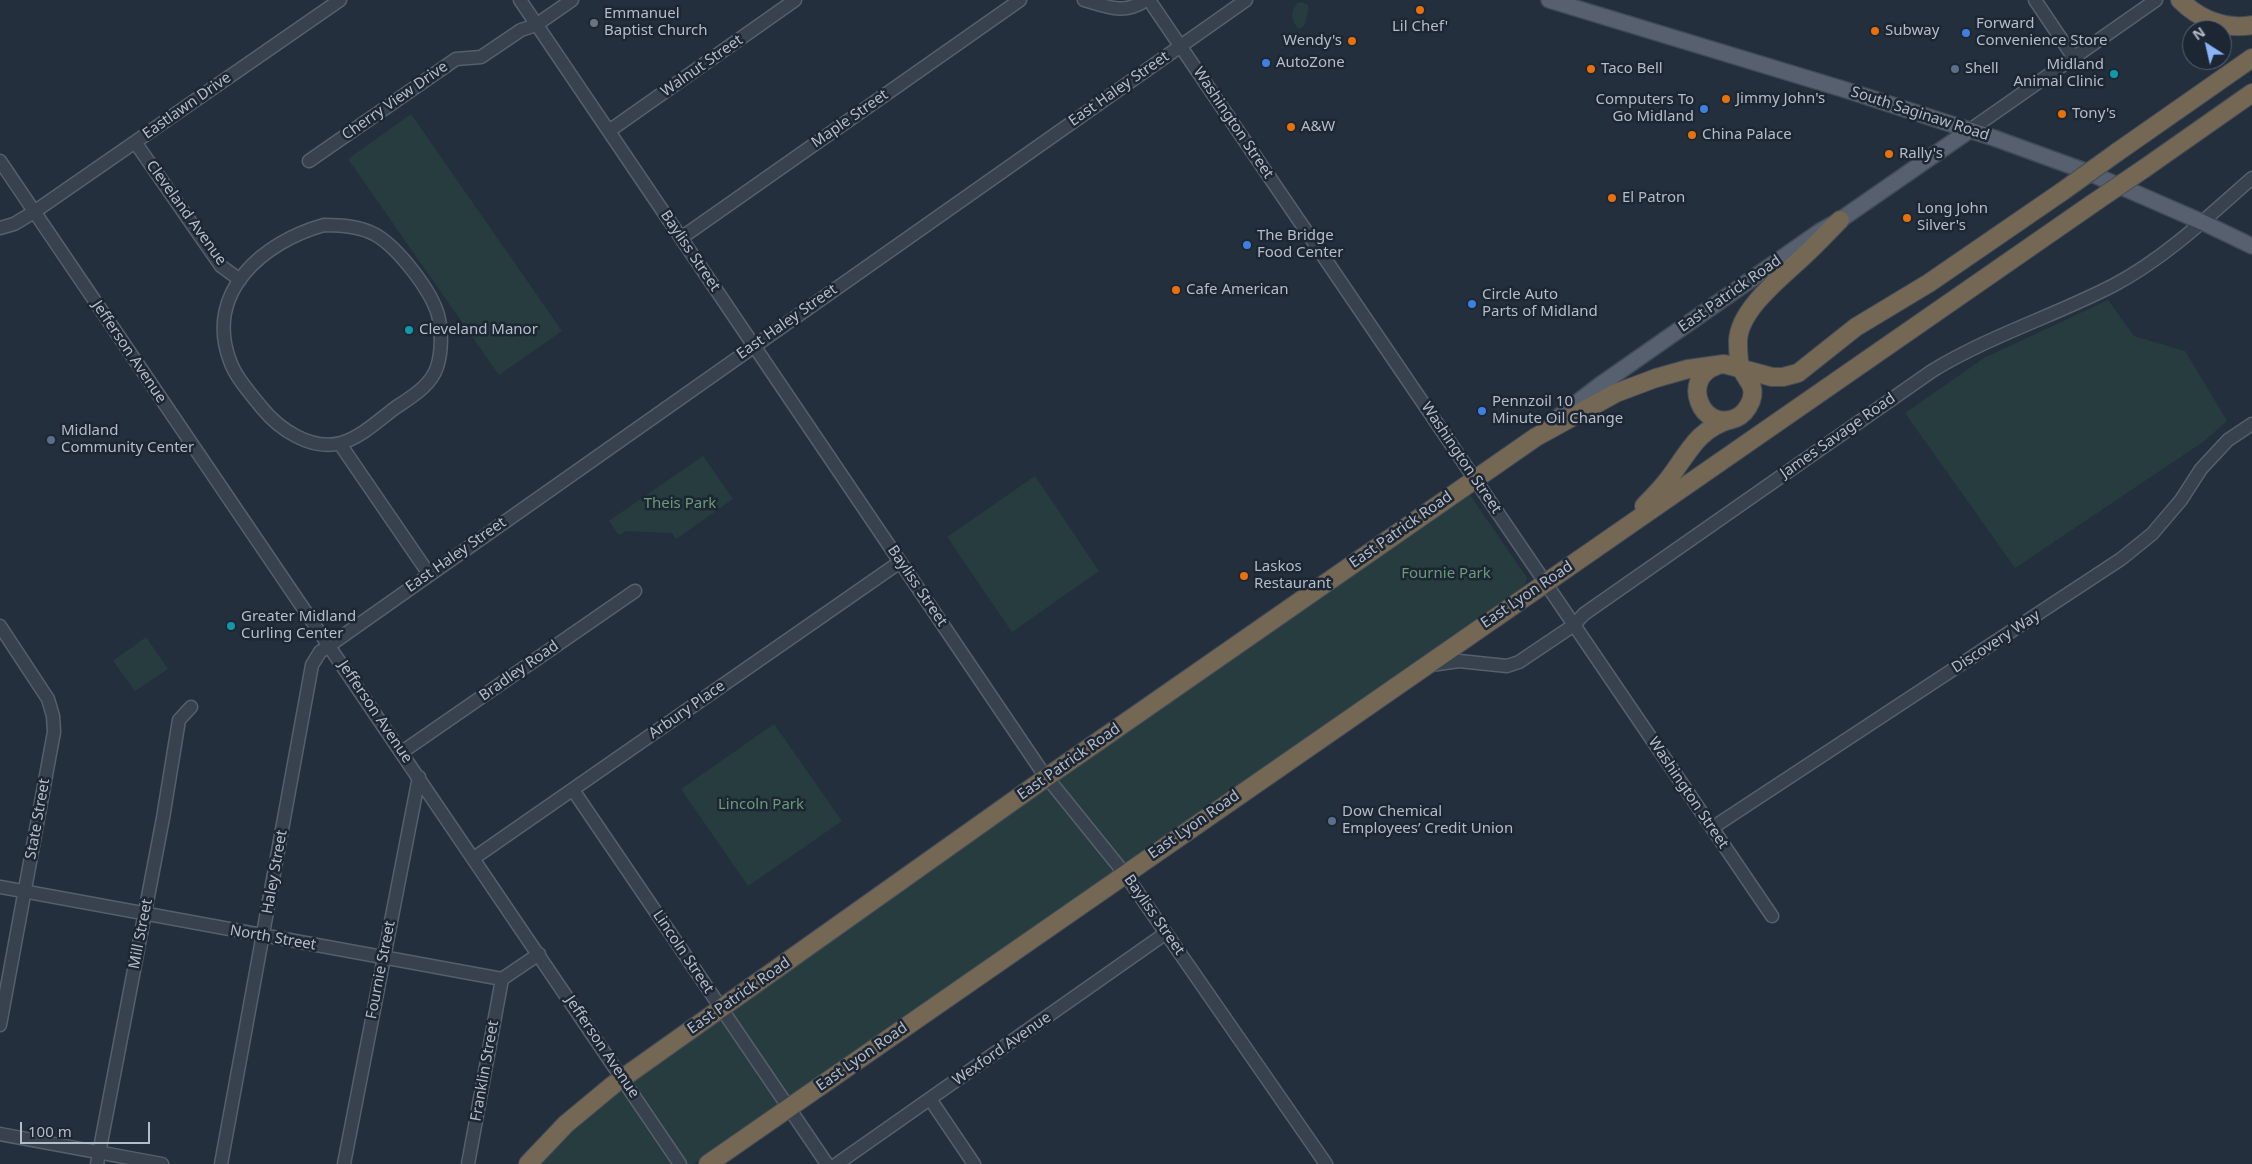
<!DOCTYPE html>
<html>
<head>
<meta charset="utf-8">
<style>
	body { margin:0 }
	#map { position:relative; width:2252px; height:1164px; overflow:hidden; background:#242f3e; font-family:"Noto Sans",sans-serif }
	canvas { display:block }
	.north { position:absolute; left:2182px; top:20px; width:50px; height:50px; box-sizing:border-box; background:#1d2633; border:1px solid #59626f; border-radius:50%; rotate:325deg; font-size:14px; font-weight:700; line-height:20px; text-align:center; color:#b4bcc9 }
	.north::after { content:''; display:block; margin:auto; width:18px; height:22px; background:#8ab4f8; clip-path:polygon(50% 0,100% 100%,50% 72%,0 100%) }
	.scale { position:absolute; left:20px; top:1122px; width:130px; height:22px; box-sizing:border-box; border:2px solid #b4bcc9; border-top:0; padding-left:6px; font-size:15px; line-height:18px; white-space:nowrap; color:#b4bcc9; -webkit-text-stroke:4px #1d2633; paint-order:stroke }
</style>
</head>
<body>
<div id="map">
<canvas width="2252" height="1164"></canvas>
<div class="north">N</div>
<div class="scale">100 m</div>
</div>
<script>
const g = document.querySelector('canvas').getContext('2d');
g.lineJoin = 'round';
function fillPath(path, color) { g.fillStyle = color; g.fill(path, 'evenodd'); }
function stroke(path, color, width, dash) { g.strokeStyle = color; g.lineWidth = width; g.lineCap = dash ? 'butt' : 'round'; g.setLineDash(dash || []); g.stroke(path); }
function label(font, color, halo, rows, align = 'center') {
  g.font = font + ' "Noto Sans",sans-serif'; g.lineWidth = 5; g.setLineDash([]); g.textBaseline = 'middle'; g.strokeStyle = halo; g.fillStyle = color; for (const [text, x, y, turn = 0] of rows) {
    g.save(); g.translate(x, y); g.rotate((+turn || 0) * Math.PI / 180); g.textAlign = isNaN(turn) ? turn : align; if (halo) g.strokeText(text, 0, 0); g.fillText(text, 0, 0); g.restore();
  }
}
fillPath(new Path2D(`
	M1300,2l7,2 2,4 -5,18 -5,3c-9,-8 -9,-21 1,-27z
	M411,114l151,217 -63,44 -151,-216z
	M2108,300l26,36 51,15 42,70 -24,21 -188,126 -110,-155 79,-55z
	M703,456l30,43 -57,40 -4,-6 -47,-2 -6,4 -10,-14z
	M1035,476l64,95 -87,61 -65,-95z
	M1465,495h5l57,83 -2,7 -831,579h-155l21,-23 53,-47z
	M146,637l22,32 -33,22 -22,-30z
	M774,724l68,97 -94,65 -67,-97z`), '#263c3f');
const minor = new Path2D(`
	M520,0l521,770 84,104 201,290
	M1084,0c24,7 40,15 62,0
	M1149,0l623,916
	M2035,0l39,58
	M1970,130l186,-130
	M609,131l186,-131
	M135,142l86,124 19,14
	M0,161l680,1003
	M309,161l147,-102 25,-2 40,-27 15,-5 36,-25
	M324,225c17,0 36,1 52,10 22,13 55,55 62,80 4,15 4,37 -1,52 -6,19 -27,31 -42,41 -16,12 -35,30 -54,35 -30,8 -62,-14 -79,-35 -11,-14 -26,-30 -32,-47 -26,-69 33,-119 94,-136z
	M0,228l14,-4 20,-12 306,-212
	M681,238l339,-238
	M340,444l89,130
	M0,626l48,73 5,17 1,16 -54,293
	M1431,665l28,-4 48,5 12,-4 55,-37 10,-11 348,-243c57,-35 122,-55 182,-86 51,-27 95,-69 138,-107
	M402,752l233,-161
	M573,790l254,374
	M1712,828l409,-269 31,-25 29,-34 20,-31 27,-29 24,-16
	M474,858l426,-296
	M0,887l502,92 37,-25
	M930,1099l44,65
	M0,1134l162,30
	M97,1164l66,-346 16,-98 12,-13
	M221,1164l91,-499 8,-13 926,-652
	M344,1164l75,-387
	M468,1164l34,-185
	M837,1164l329,-231`);
const major = new Path2D(`
	M1549,0l297,90 148,48 91,33 117,51 50,24
	M1553,421l47,-36 222,-155 18,-10 130,-90`);
const highway = new Path2D(`
	M2180,0c19,19 45,30 72,25
	M2116,153l136,-95
	M2145,168l107,-75
	M1716,366c-36,12 -15,67 20,52 7,-3 12,-10 15,-17 5,-15 -3,-19 -9,-31 -4,-6 -4,-22 -4,-30 2,-32 45,-64 67,-85 12,-11 23,-23 35,-35
	M1644,506c9,-9 18,-18 26,-29 19,-25 27,-47 59,-57
	M528,1164l38,-40 47,-39 434,-308 489,-340 80,-44 40,-15 32,-9 36,-5 48,13h11l15,-4 58,-46 73,-44 134,-92
	M708,1164c460,-321 922,-640 1384,-960`);
stroke(minor, '#565f6c', 15);
stroke(major, '#414a57', 18);
stroke(highway, '#434c59', 20);
stroke(minor, '#38414e', 12);
stroke(major, '#56606e', 15);
stroke(highway, '#746855', 18);
const highwayBridge = new Path2D(`
	M2063,191l53,-38
	M2092,204l53,-36`);
stroke(highwayBridge, '#434c59', 20, []);
stroke(highwayBridge, '#746855', 18);
for (const [x, y, r, color] of [
	[1420,10,5,"#e8710a"],
	[594,23,5,"#6b7280"],
	[1875,31,5,"#e8710a"],
	[1966,33,5,"#3f7fe0"],
	[1352,41,5,"#e8710a"],
	[1266,63,5,"#3f7fe0"],
	[1591,69,5,"#e8710a"],
	[1955,69,5,"#5c6f8a"],
	[2114,74,5,"#0f9aa8"],
	[1726,99,5,"#e8710a"],
	[1704,109,5,"#3f7fe0"],
	[2062,114,5,"#e8710a"],
	[1291,127,5,"#e8710a"],
	[1692,135,5,"#e8710a"],
	[1889,154,5,"#e8710a"],
	[1612,198,5,"#e8710a"],
	[1907,218,5,"#e8710a"],
	[1247,245,5,"#3f7fe0"],
	[1176,290,5,"#e8710a"],
	[1472,304,5,"#3f7fe0"],
	[409,330,5,"#0f9aa8"],
	[1482,411,5,"#3f7fe0"],
	[51,440,5,"#5c6f8a"],
	[1244,576,5,"#e8710a"],
	[231,626,5,"#0f9aa8"],
	[1332,821,5,"#5c6f8a"]
]) { const dot = new Path2D(); dot.arc(x, y, r, 0, 2 * Math.PI); g.fillStyle = color; g.fill(dot); stroke(dot, '#1d2633', 2); }
label('15px', '#b4bcc9', '#1d2633', [
	["Emmanuel",604,14],
	["Baptist Church",604,31],
	["Forward",1976,24],
	["Convenience Store",1976,41],
	["Lil Chef'",1420,27,"center"],
	["Subway",1885,31],
	["Wendy's",1342,41,"right"],
	["AutoZone",1276,63],
	["Midland",2104,65,"right"],
	["Animal Clinic",2104,82,"right"],
	["Taco Bell",1601,69],
	["Shell",1965,69],
	["Jimmy John's",1736,99],
	["Computers To",1694,100,"right"],
	["Go Midland",1694,117,"right"],
	["Tony's",2072,114],
	["A&W",1301,127],
	["China Palace",1702,135],
	["Rally's",1899,154],
	["El Patron",1622,198],
	["Long John",1917,209],
	["Silver's",1917,226],
	["The Bridge",1257,236],
	["Food Center",1257,253],
	["Cafe American",1186,290],
	["Circle Auto",1482,295],
	["Parts of Midland",1482,312],
	["Cleveland Manor",419,330],
	["Pennzoil 10",1492,402],
	["Minute Oil Change",1492,419],
	["Midland",61,431],
	["Community Center",61,448],
	["Laskos",1254,567],
	["Restaurant",1254,584],
	["Greater Midland",241,617],
	["Curling Center",241,634],
	["Dow Chemical",1342,812],
	["Employees’ Credit Union",1342,829]
], 'left');
label('15px', '#b4bcc9', '#1d2633', [
	["Walnut Street",702,66,-35],
	["East Haley Street",1119,89,-35],
	["Cherry View Drive",395,101,-35],
	["Eastlawn Drive",187,106,-35],
	["South Saginaw Road",1920,114,18],
	["Maple Street",850,119,-35],
	["Washington Street",1233,123,56],
	["Cleveland Avenue",186,213,54],
	["Bayliss Street",690,251,56],
	["East Patrick Road",1730,294,-35],
	["East Haley Street",787,322,-35],
	["Jefferson Avenue",129,352,56],
	["James Savage Road",1838,436,-35],
	["Washington Street",1461,458,56],
	["East Patrick Road",1401,530,-35],
	["East Haley Street",456,555,-35],
	["Bayliss Street",917,586,56],
	["East Lyon Road",1527,595,-34],
	["Discovery Way",1996,642,-33],
	["Bradley Road",519,671,-35],
	["Arbury Place",687,710,-35],
	["Jefferson Avenue",375,712,56],
	["East Patrick Road",1069,762,-35],
	["Washington Street",1688,793,56],
	["State Street",38,819,-80],
	["East Lyon Road",1194,825,-35],
	["Haley Street",275,872,-80],
	["Bayliss Street",1154,915,55],
	["Mill Street",141,934,-79],
	["North Street",273,938,10],
	["Lincoln Street",683,952,56],
	["Fournie Street",381,970,-79],
	["East Patrick Road",739,996,-35],
	["Jefferson Avenue",602,1047,56],
	["Wexford Avenue",1002,1049,-35],
	["East Lyon Road",862,1057,-35],
	["Franklin Street",485,1071,-80]
]);
label('15px', '#6b9a76', '#1d2633', [
	["Theis Park",680,504],
	["Fournie Park",1446,574],
	["Lincoln Park",761,805]
]);
</script>
</body>
</html>
